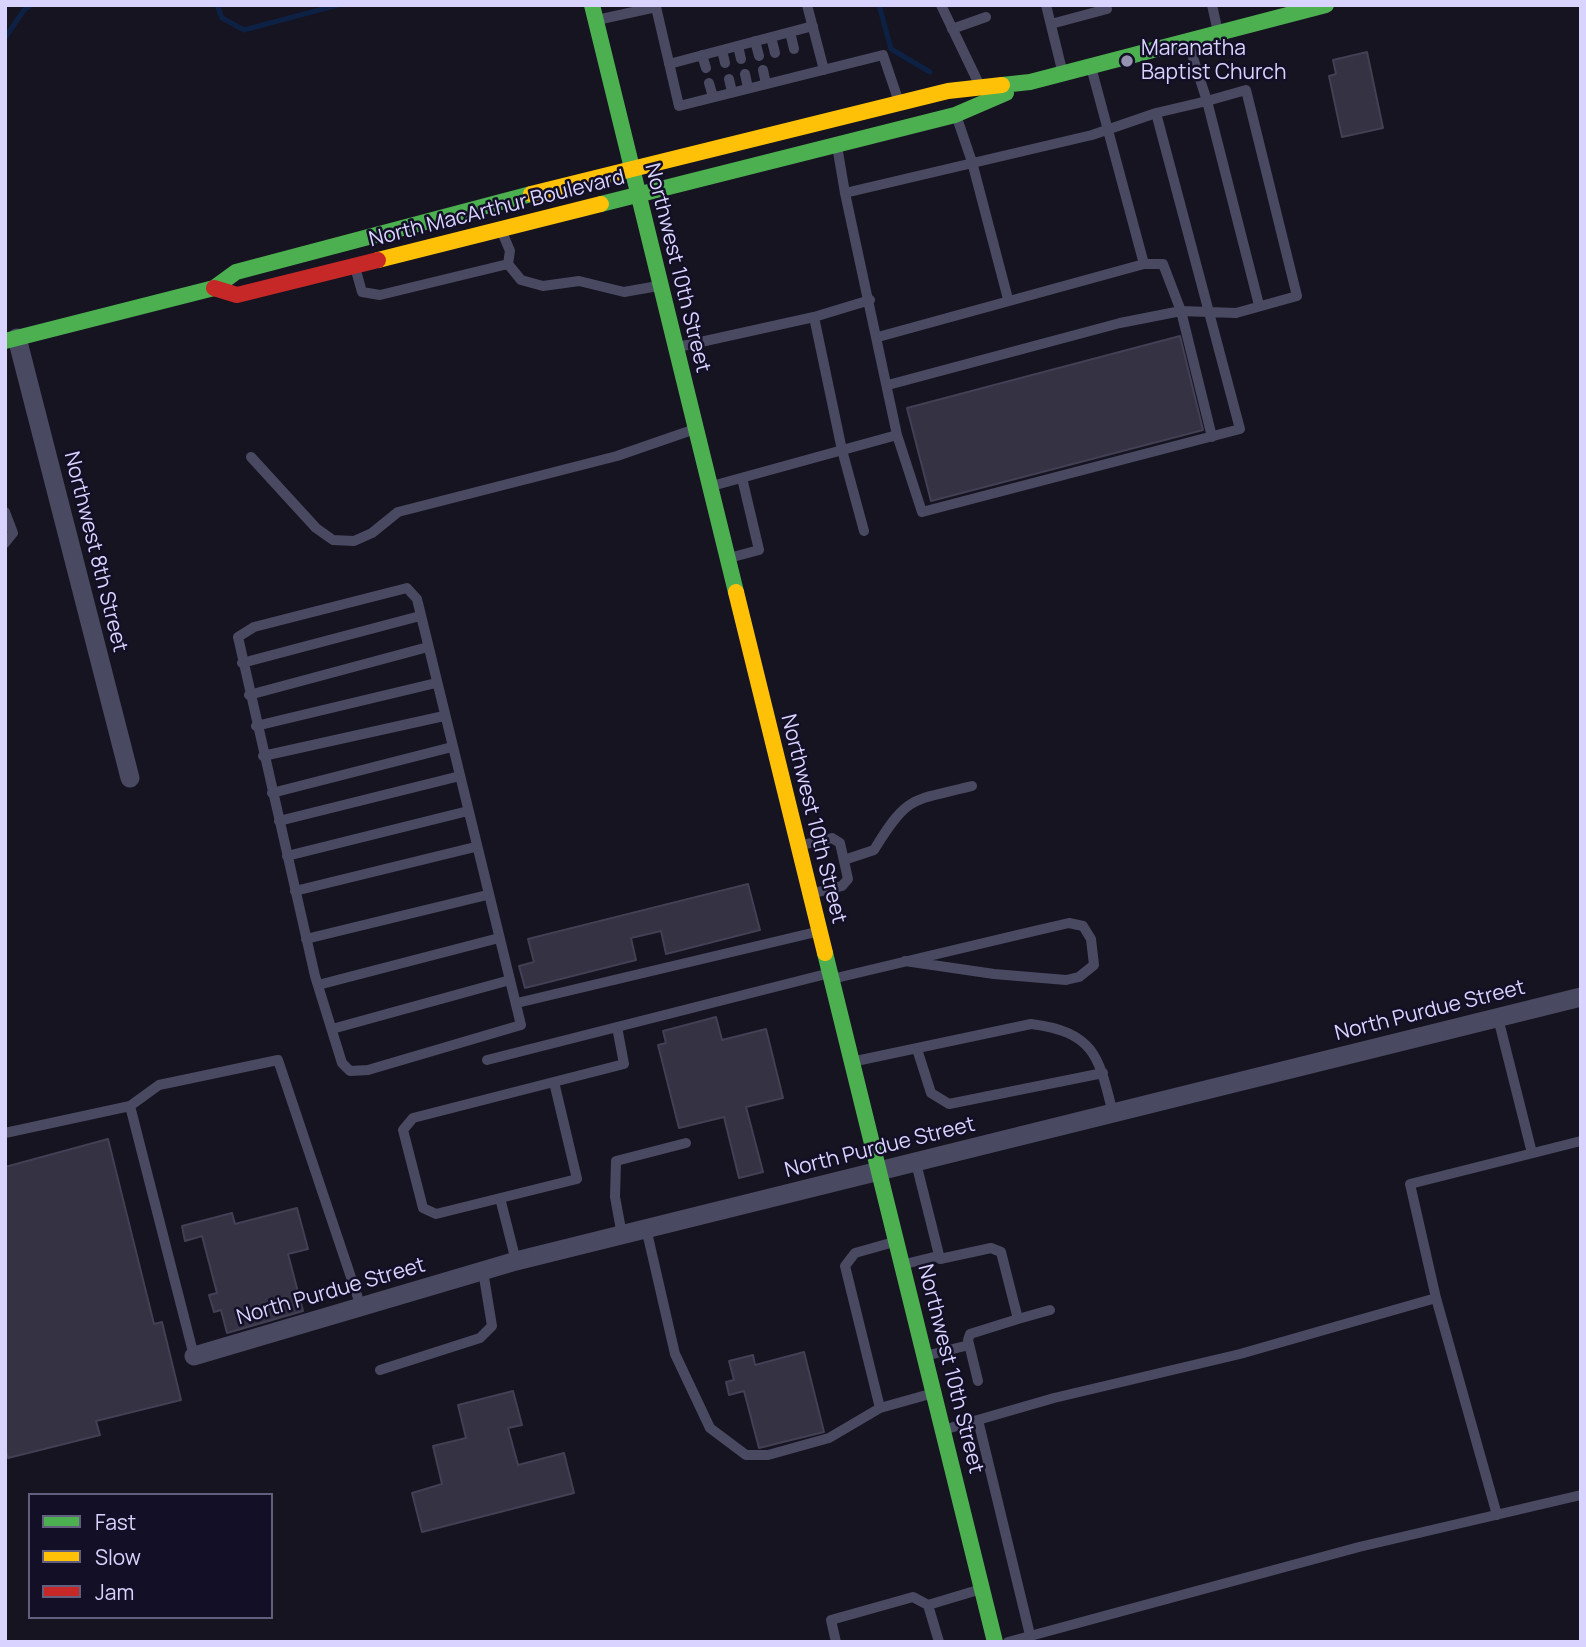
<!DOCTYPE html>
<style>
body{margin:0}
#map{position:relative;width:1586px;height:1647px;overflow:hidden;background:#161421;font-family:Manrope,sans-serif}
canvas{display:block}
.frame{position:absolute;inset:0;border:7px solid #d9d4ff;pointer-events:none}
.legend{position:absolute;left:28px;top:1493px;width:245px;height:126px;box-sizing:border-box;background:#130f26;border:2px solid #625e7d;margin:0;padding:9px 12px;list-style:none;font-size:21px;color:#d9d4ff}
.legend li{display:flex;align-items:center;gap:14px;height:35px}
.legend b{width:35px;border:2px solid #625e7d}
</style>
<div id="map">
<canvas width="1586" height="1647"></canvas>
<div class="frame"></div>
<ul class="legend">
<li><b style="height:9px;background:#4caf50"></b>Fast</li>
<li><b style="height:9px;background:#ffc107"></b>Slow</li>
<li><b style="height:9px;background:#c62828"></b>Jam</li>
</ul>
</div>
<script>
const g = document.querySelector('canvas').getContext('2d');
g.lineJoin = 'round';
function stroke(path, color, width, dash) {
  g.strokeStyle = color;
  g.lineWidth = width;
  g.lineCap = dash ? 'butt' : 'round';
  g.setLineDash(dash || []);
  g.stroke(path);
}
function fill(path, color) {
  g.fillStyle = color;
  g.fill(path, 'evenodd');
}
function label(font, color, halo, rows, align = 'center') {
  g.font = font + ' Manrope,sans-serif';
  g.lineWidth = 5;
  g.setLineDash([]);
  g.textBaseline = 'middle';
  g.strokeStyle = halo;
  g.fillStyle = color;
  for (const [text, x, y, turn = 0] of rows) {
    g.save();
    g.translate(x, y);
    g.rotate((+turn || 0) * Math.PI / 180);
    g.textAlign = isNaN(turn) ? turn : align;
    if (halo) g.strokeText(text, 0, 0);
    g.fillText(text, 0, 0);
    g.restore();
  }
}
stroke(new Path2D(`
 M217,5l5,13 22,12 94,-25
 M879,5l12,44 39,23
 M5,38l19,-28 7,-5`), '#0d2144', 5);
const building = new Path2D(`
 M1367,52l16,76 -41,9 -13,-61 7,-2 -3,-14z
 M1180,336l23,94 -272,71 -24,-93z
 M748,884l12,46 -94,24 -5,-23 -30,7 5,22 -111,28 -6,-22 15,-4 -6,-23z
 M716,1017l6,23 44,-11 17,69 -37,9 17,65 -24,6 -15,-61 -45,11 -21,-83 8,-2 -3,-12z
 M108,1139l46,185 8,-2 19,78 -85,21 4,14 -92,23 -3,-11v-280z
 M297,1208l11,41 -20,5 15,57 -76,22 -6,-23 -7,2 -5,-17 8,-2 -15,-57 -17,5 -3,-15 50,-13 3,11z
 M804,1352l20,80 -65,16 -15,-57 -15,4 -3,-13 8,-2 -5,-19 24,-6 2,10z
 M513,1391l9,34 -14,3 10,37 46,-12 10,40 -152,39 -10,-39 30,-9 -9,-38 33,-8 -8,-33z`);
fill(building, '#343243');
stroke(building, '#433f54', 2);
stroke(new Path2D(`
 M807,5l17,65
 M941,5l38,79
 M1046,5l16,65
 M1212,5l6,27
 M597,20l59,-13 23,99 204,-51 16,47
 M1051,24l56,-15
 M952,29l34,-12
 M790,32l4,17
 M771,37l4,16
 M755,41l4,15
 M1188,42l19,59 39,-11 51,206 -61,17 -55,-2 31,126
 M738,46l3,13
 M722,50l3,13
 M702,55l4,13
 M669,64l144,-38
 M763,70l3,14
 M745,74l3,14
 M729,79l3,13
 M709,83l4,14
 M1156,113l84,316 -318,83 -25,-77 -52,-242 247,-58 64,-22 51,-12 52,204
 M956,115l16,47 36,137
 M837,146l8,47
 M508,264l13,16 22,6 36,-5 45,11 34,-6
 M355,267l7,25 18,3 128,-31 2,-13 -8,-19
 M878,337l266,-73 -53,-197
 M678,347l136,-30
 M888,385l232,-62 61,-12 -18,-47h-19
 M251,457l65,71 17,12 21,1 18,-8 26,-21 219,-56 78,-27
 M712,486l185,-51
 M5,512l8,21 -8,10
 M864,531l-22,-81 -28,-133 56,-17
 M729,558l30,-8 -17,-72
 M407,588l10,11 104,426 -153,45 -18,1 -8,-8 -27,-87 -77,-339 16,-10z
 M242,663l178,-47
 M249,695l179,-48
 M256,726l180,-43
 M263,756l181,-40
 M272,793l180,-46
 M279,821l181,-45
 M802,845l30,-7 8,5 8,36 -6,7 -28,7
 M287,856l181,-45
 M844,860l30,-10c34,-56 38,-49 98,-64
 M295,891l180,-44
 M306,939l181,-44
 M836,978c77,-18 155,-37 233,-55l14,3 8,13 3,26 -15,12 -13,3 -72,-6 -89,-13
 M318,985l181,-47
 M517,1003l299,-71
 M1498,1018l34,135
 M332,1029l178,-49
 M917,1049l14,44 18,11 154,-31
 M487,1060l343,-87
 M856,1061l175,-37c64,8 68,33 82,90
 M554,1082l23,97 -141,35 -13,-6 -20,-78 10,-12 211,-54 -7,-37
 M5,1133l125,-27
 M916,1163l24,96 51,-11 10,4 17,67 -48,15 -2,6 10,41
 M500,1198l16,63
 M646,1228l29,126 35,74 36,27h22l61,-17 51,-30 50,-14
 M622,1235l-7,-38 1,-36 70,-18
 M905,1264l33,-8
 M1018,1319l32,-9
 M194,1356l-64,-250 29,-21 119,-25 83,247
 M925,1356l44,-11
 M380,1370l100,-32 12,-12 -9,-55
 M880,1408l-35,-142 10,-13 39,-11
 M978,1420l52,215
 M943,1430l111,-32 186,-44 196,-56
 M1497,1515l-61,-217 -26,-114 171,-43
 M836,1642l-5,-22 82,-23 15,8
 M939,1642l-11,-37 50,-15
 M1008,1642l351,-95 222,-52`), '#4a4962', 10);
stroke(new Path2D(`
 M17,338l113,440
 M194,1356l322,-95 1065,-264`), '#4a4962', 19);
stroke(new Path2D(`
 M592,5l144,587
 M1002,85l28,-3 296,-77
 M601,204l354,-89 51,-22
 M5,341l209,-53 22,-16 295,-78
 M825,953l170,689`), '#4caf50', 16);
stroke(new Path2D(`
 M531,194l417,-103 54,-6
 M378,260l223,-56
 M736,592l89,361`), '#ffc107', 16);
stroke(new Path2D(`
 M214,288l23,7 141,-35`), '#c62828', 16);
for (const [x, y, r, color] of [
 [1127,61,7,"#9591b1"]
]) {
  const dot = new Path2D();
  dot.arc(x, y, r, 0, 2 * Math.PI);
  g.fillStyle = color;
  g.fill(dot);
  stroke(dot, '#130f26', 2.5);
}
label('21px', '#d9d4ff', '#130f26', [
 ["Maranatha",1141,49],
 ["Baptist Church",1141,73]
], 'left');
label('21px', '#d9d4ff', '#130f26', [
 ["North MacArthur Boulevard",497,209,-14],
 ["Northwest 10th Street",677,268,76],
 ["Northwest 8th Street",95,552,76],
 ["Northwest 10th Street",813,819,76],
 ["North Purdue Street",1430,1011,-14],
 ["North Purdue Street",880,1148,-14],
 ["North Purdue Street",331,1292,-16],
 ["Northwest 10th Street",950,1369,76]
]);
</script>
